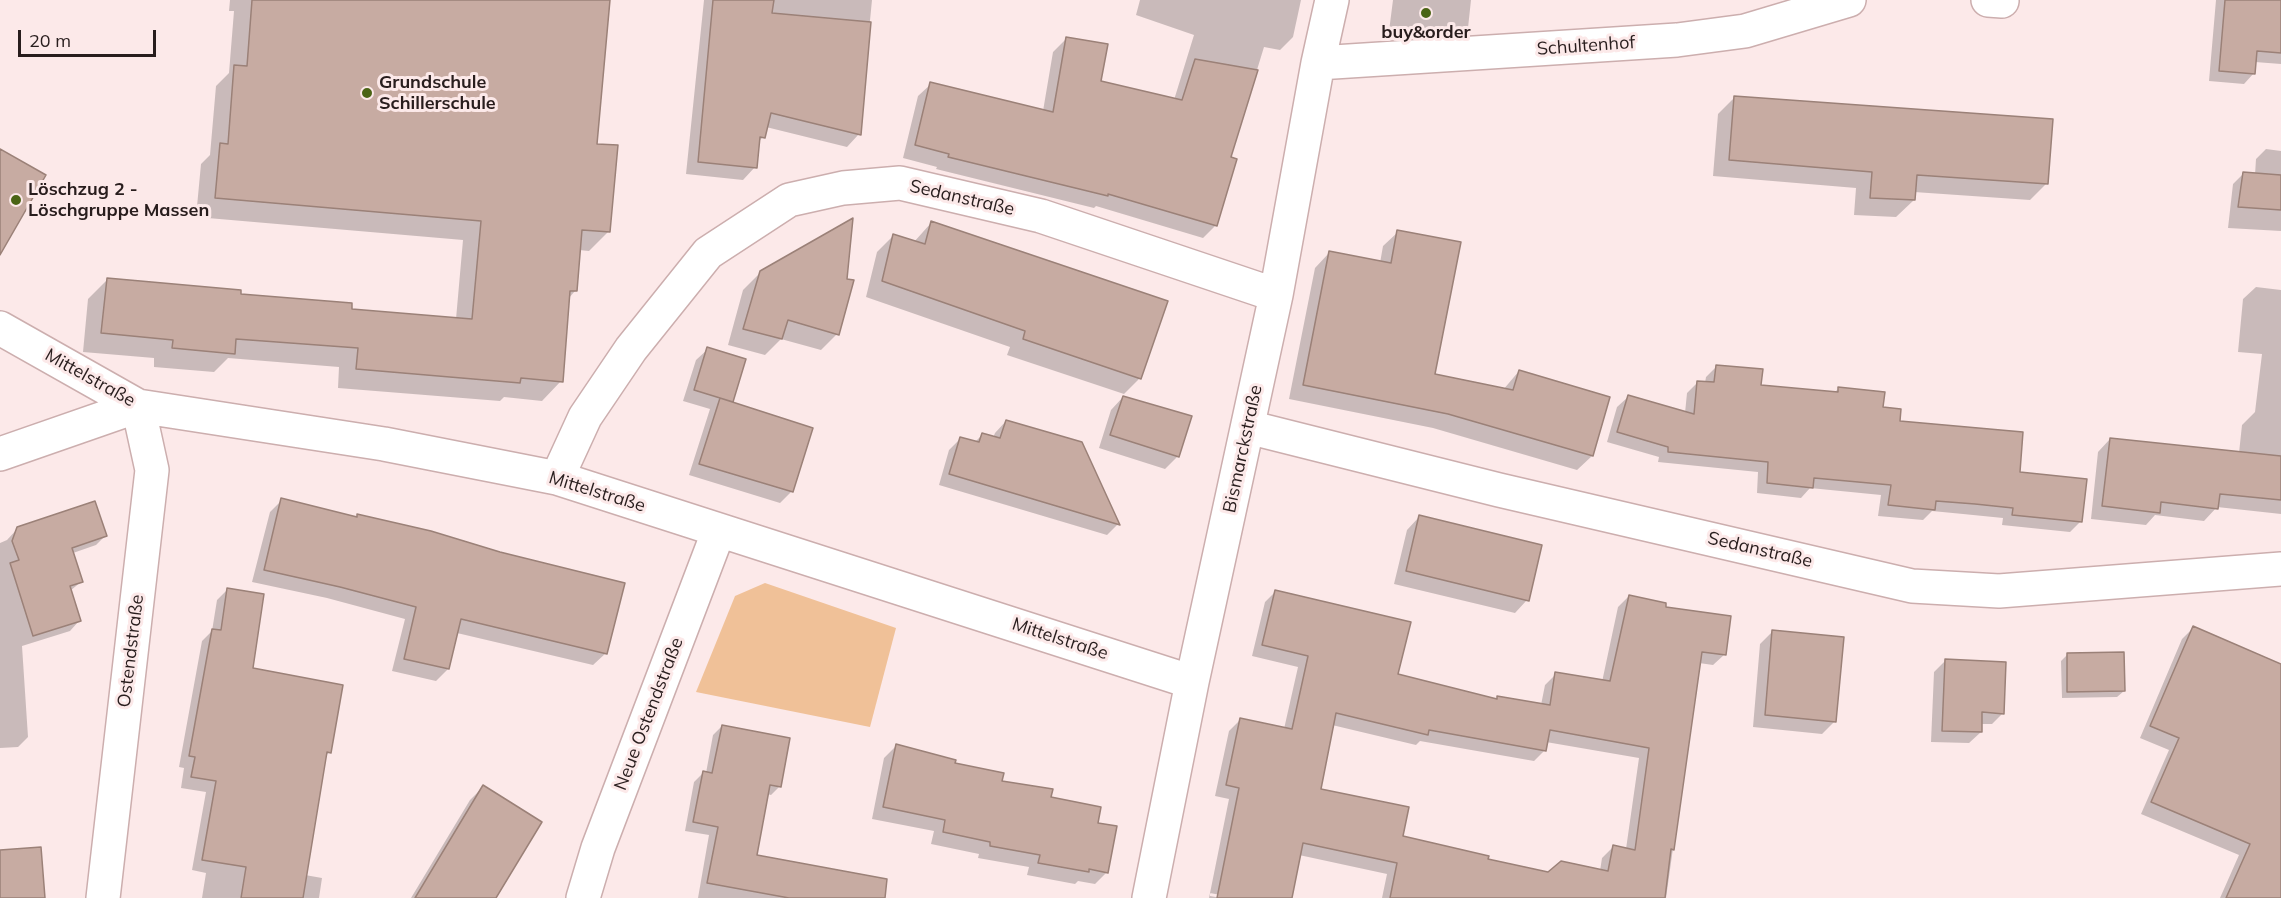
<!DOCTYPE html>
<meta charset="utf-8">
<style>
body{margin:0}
#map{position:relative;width:2281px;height:898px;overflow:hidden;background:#fce9e9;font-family:Mulish,sans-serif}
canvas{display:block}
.scale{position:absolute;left:18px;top:30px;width:138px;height:27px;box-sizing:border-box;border:3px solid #281d1d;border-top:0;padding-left:8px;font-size:18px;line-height:21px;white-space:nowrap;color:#281d1d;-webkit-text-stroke:4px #fce9e9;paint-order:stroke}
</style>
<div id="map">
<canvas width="2281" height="898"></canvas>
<div class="scale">20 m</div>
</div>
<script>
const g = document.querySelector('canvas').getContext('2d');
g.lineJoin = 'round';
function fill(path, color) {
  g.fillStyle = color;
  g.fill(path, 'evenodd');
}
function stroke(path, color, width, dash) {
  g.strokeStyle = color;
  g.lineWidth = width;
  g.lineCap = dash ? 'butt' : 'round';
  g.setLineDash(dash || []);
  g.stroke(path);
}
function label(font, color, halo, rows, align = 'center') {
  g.font = font + ' Mulish,sans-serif';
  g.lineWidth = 6;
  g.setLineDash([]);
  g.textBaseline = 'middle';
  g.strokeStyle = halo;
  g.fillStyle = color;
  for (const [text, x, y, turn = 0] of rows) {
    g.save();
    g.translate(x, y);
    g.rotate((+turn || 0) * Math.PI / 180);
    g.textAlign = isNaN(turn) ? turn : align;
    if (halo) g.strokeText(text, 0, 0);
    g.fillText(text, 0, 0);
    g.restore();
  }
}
fill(new Path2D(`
 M765,583l131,45 -26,99 -174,-35 39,-96z`), '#f0c198');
fill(new Path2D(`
 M230,0h378l-12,145 13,86 -20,20 -10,-1 -4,41 -7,8 -7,82 -19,20 -38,-4 -4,4 -162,-13 1,-21 -111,-9 -14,14 -60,-5v-9l-71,-6 5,-53 19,-19 243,30 106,9 7,-79 -267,-23 5,-53 9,-9 6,-69 13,-13 5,-62h-5z
 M704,0h168l-13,134 -12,13 -81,-20 -3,10 -6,6 -2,24 -12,13 -57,-6z
 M1140,0h161l-8,37 -13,13 -16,-3 -34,111 -14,67 -13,13 -107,-32 -2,2 -158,-39 1,-2 -34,-9 15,-62 13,-12 112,27 10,-59 13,-13 33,43 75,18 20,-65 -58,-20z
 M1393,0h78l-3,28 -12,13 -68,-2z
 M2216,0h65v64l-26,-2 -1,11 -10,11 -35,-3z
 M1735,97l312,86 -17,17 -116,-8v8l-18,17 -42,-2 2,-27 -143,-12 5,-62z
 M2266,149l15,2v80l-53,-3 5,-44 10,-10 12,1 1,-16z
 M931,223l209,155 -16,16 -117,-39 3,-8 -144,-50 11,-45 16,-16 21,6z
 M1398,232l35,144 70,14 16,-19 90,27 -17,58 -15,14 -144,-42 -144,-29 26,-131 14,-15 51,10 3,-17z
 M761,272l76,62 -16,16 -40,-11 -16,16 -37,-10 15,-55z
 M2256,287l25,3v224l-64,-7 -13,14 -49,-6 -9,10 -55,-6 7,-67 12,-13 129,14 3,-28 13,-13 7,-58 -24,-2 5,-53z
 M708,349l24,52 -2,2 62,88 -12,12 -91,-28 21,-66 -27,-8 13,-41z
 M1717,366l43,20 74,7 4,-4 44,20 16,13 120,51 63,48 -11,11 -68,-7 1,-7 -40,-4 -31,-3 -9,9 -45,-4 3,-21 -71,-7 -9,10 -44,-5 1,-21 -100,-10 1,-5 -52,-15 10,-35 11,-10 57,16 2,-20 10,-10h8l1,-6z
 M1123,397l55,59 -13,13 -66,-21 12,-38z
 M1006,421l112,103 -11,11 -168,-50 10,-35 11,-11 15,3 8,-8 10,4 2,-5z
 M282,500l73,18 3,-3 142,38 106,100 -13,12 -136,-32 -9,36 -12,12 -44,-10 13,-52 -78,-21 -75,-16 18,-70z
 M1419,517l108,83 -12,13 -121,-29 13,-54z
 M18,528l87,8 -9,9 -23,8 9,28 -12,10 9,30 -9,10 -48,15 6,91 -10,10 -18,1v-205l7,-3z
 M228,589l23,80 79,83 -6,5 -19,118 17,3 -3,20h-117l4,-25 -14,-3 14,-78 -25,-4 3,-20 -5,-1 23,-126 10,-10 5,-31z
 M1276,591l121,84 98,25 3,-2 43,7 4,-20 11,-11 46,8 16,-75 11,-11 35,12 61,46 -12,11 -14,-2 -33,235h-284l5,-24 -88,-19 -9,43h-54l-26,-5v3l11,2h-12l20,-99 -14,-3 14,-65 11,-11 44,9 14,-62 -46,-11 13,-54zM1332,725l84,20 4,-4 114,20 11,-11 1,-8 93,16 -13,91 -13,-2 -11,11 -2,13 -51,3 -148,-36 -81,-48z
 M2193,628l88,38v232h-61l19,-43 -98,-41 28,-64 -29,-12 42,-99z
 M1772,632l63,89 -13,13 -69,-7 7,-83z
 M2067,655l57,36 -7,6 -55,1 -1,-37z
 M1945,661l58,52 -11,11h-11v8l-12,11 -38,-1 3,-70z
 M722,726l58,60 -9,9 -4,-1 -11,63 64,41h-122l11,-63 -24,-4 9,-49 9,-9h3l7,-38z
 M896,746l153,52 47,26 11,48 -12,12 -17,-3 -3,3 -48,-9 2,-8 -51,-9 1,-4 -48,-10 3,-13 -62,-12 12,-61z
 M483,787l11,111h-83l59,-98z`), '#0003');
const building = new Path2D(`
 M252,0h358l-13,144 21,1 -8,87 -28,-2 -5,61h-7l-7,91 -42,-4 -1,5 -164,-14 2,-21 -122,-9 -1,15 -63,-6 1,-8 -72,-7 6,-55 134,12v4l111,9v6l120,10 9,-98 -266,-23 5,-55 8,1 6,-79 13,1z
 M713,0h61l-2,13 99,9 -10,113 -90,-22 -6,25 -5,-1 -3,31 -59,-6z
 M2225,0h56v53l-24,-2 -2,23 -36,-3z
 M1066,37l42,7 -7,37 81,19 13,-41 63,11 -27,87 6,2 -20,67 -109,-32v2l-160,-39 1,-3 -34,-9 15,-63 123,30z
 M1734,96l319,23 -5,65 -131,-9 -2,25 -45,-2 2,-26 -143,-12z
 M0,149l46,26 -46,80z
 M2243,172l38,3v35l-43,-3z
 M853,218l-6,61 7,1 -15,55 -51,-15 -6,19 -39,-10 17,-58z
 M931,221l237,80 -27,78 -118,-40 2,-8 -143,-50 11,-47 32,10z
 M1397,230l64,12 -26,132 78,16 6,-20 91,27 -17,59 -145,-42 -145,-29 26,-134 62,12z
 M707,347l39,12 -13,43 -39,-12z
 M1716,365l47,4 -2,16 77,7v-5l47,5 -2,15 18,2 -1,12 123,11 -3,40 67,7 -5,43 -70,-7 1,-7 -38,-4 -39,-3 -1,9 -47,-5 3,-20 -77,-7 -1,10 -46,-5 1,-21 -100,-10v-5l-51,-15 11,-37 66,19 3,-33 17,1z
 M1123,396l69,20 -13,41 -69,-22z
 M720,398l93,30 -20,64 -94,-28z
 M1006,420l76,22 38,83 -171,-51 11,-37 19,5 3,-9 18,5z
 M2110,438l171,18v44l-61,-6 -2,15 -57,-7 -1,11 -58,-7z
 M281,498l76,19v-3l74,17 69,21 125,31 -18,71 -146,-35 -12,50 -45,-10 12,-52 -76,-20 -76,-17z
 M95,501l12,35 -35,12 11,34 -13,4 11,35 -48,15 -23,-73 9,-3 -7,-19 5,-14z
 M1419,515l123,30 -13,56 -123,-30z
 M227,588l37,6 -11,74 90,17 -12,68 -4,-1 -24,146h-62l5,-31 -44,-7 14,-79 -25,-4 4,-20 -6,-1 23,-127 9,1z
 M1275,590l136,32 -13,52 99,25v-3l53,9 5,-33 55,9 19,-86 37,8v4l65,9 -5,39 -24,-3 -28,198 -3,-1 -6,49h-275l7,-35 -94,-20 -11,55h-75l22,-110 -13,-3 14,-67 52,11 16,-73 -46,-11zM1336,713l92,22 1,-5 117,21 4,-21 99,18 -14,102 -22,-5 -5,26 -47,-10 -13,11 -60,-13 1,-3 -86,-20 6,-29 -88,-18z
 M2193,626l88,38v234h-55l24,-54 -99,-42 28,-64 -29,-12z
 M1772,630l72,7 -8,85 -71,-7z
 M2124,652l1,39 -58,1v-39z
 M1945,659l61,3 -2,52 -22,-2v20l-40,-1z
 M722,725l68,13 -9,49 -11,-2 -13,70 130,24 -2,19h-96l-82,-15 11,-56 -25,-5 10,-51 9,2z
 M896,744l60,16 -1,3 49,10 -2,8 51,8 -2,8 50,10 -3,16 19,3 -9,47 -19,-4v3l-51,-9 2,-8 -50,-9v-4l-47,-10 2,-12 -62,-13z
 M483,785l59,37 -46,76h-81z
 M41,847l4,51h-45v-48z`);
fill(building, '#c7aba2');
stroke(building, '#9b8178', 1.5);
const minor = new Path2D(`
 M1988,0l14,1
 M1318,63l359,-23 68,-9 104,-31
 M0,328l138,78 246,38 173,34 635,204
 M1248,427l251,63 413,96 87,5 282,-22
 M0,454l138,-48
 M557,478l28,-61 46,-68 77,-96 81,-53 54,-12 57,-5 141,33 235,79
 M103,898l49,-428 -14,-64
 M583,898l15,-50 121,-318
 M1149,898l43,-216 84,-387 42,-232 14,-63`);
stroke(minor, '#ccaeae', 36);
stroke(minor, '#fff', 33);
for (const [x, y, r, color] of [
 [1426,13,6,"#4a6415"],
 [367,93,6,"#4a6415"],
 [16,200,6,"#4a6415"]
]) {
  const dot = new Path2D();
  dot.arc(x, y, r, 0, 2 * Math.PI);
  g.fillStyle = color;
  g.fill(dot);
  stroke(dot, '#fce9e9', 2);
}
label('bold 18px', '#281d1d', '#fce9e9', [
 ["buy&order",1426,33,"center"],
 ["Grundschule",379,83],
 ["Schillerschule",379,104],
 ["Löschzug 2 -",28,190],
 ["Löschgruppe Massen",28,211]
], 'left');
label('18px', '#281d1d', '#fce9e9', [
 ["Schultenhof",1586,46,-4],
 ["Sedanstraße",962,198,13],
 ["Mittelstraße",90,378,29],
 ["Bismarckstraße",1243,449,-78],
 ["Mittelstraße",597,492,17],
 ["Sedanstraße",1760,550,13],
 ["Mittelstraße",1060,639,18],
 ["Ostendstraße",131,651,-83],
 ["Neue Ostendstraße",649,714,-69]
]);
</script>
